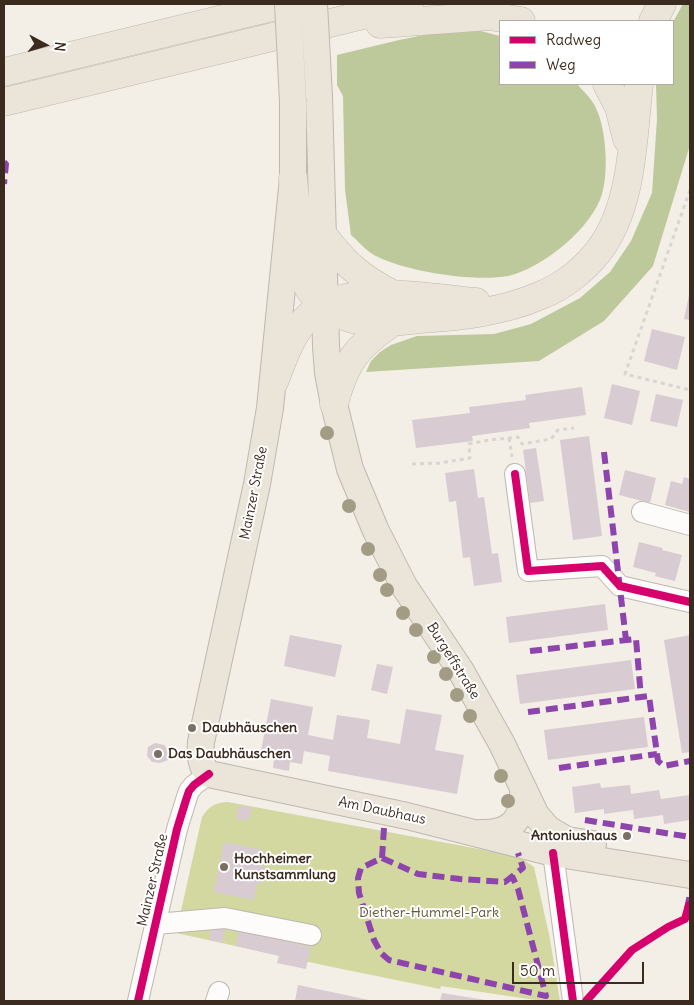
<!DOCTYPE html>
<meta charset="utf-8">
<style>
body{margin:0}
#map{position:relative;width:694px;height:1005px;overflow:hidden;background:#f3eee6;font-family:Delius,sans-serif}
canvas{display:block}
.frame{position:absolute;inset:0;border:5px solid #3b2a1e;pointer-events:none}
.legend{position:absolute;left:499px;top:20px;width:175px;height:65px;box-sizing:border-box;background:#fff;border:1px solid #b1aaa5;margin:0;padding:6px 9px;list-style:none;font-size:15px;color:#3b2a1e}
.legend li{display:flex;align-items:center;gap:10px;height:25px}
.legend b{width:25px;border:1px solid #b1aaa5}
.north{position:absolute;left:20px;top:20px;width:50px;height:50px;-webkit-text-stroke:4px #fff;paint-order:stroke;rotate:96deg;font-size:14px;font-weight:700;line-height:20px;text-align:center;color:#3b2a1e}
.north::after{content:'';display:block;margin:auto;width:18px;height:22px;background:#3b2a1e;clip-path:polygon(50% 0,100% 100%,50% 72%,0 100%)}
.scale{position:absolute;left:512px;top:962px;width:132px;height:22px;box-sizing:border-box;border:2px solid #3b2a1e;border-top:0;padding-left:6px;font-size:15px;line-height:18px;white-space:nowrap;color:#3b2a1e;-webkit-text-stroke:4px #fff;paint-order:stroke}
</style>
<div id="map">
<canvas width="694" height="1005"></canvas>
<div class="frame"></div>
<ul class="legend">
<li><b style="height:6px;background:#d6006c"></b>Radweg</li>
<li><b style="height:6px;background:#8e44ad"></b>Weg</li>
</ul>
<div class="north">N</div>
<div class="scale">50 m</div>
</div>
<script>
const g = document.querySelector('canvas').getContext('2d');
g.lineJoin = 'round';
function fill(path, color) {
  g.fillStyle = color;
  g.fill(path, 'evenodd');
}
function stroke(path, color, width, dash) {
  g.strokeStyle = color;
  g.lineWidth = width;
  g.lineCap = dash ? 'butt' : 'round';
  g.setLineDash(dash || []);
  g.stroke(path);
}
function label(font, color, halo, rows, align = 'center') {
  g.font = font + ' Delius,sans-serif';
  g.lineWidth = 4;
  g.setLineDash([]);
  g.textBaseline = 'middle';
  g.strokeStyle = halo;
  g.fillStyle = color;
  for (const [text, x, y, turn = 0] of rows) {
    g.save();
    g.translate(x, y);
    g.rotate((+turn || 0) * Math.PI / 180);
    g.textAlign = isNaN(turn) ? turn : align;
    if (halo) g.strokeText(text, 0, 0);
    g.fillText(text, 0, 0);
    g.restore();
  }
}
fill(new Path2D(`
 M228,802l283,53 13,5 10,7 16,72 10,62h-18l-101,-15 -1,3 -122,-25 -142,-31 26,-116c6,-10 14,-15 26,-15z`), '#d3d8a1');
fill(new Path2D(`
 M683,4h7v141l-37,121 -49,55 -65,40 -173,11 5,-11 9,-9 11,-7 26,-9 77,-2 37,-10 49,-26 30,-26 21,-31 21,-48 5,-74 -1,-35h17v-62z
 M477,30l23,6v48h77c6,7 15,15 19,24 10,21 13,63 6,86 -10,34 -59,74 -94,82 -33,6 -100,-4 -130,-19 -10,-4 -19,-15 -27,-22l-6,-45 -2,-94 -6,-11v-30l62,-15 40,-8z`), '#bec99b');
fill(new Path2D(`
 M689,295h1v25l-6,-1z
 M652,329l33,8 -8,33 -33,-9z
 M612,384l28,7 -8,34 -28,-7z
 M582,387l4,28 -57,8 1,5 -58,8 1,5 -57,7 -4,-28 58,-7 -1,-6 57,-7 -1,-5z
 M656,394l27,6 -6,27 -27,-6z
 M589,436l13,100 -29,4 -13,-100z
 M536,448l8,53 -14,2 -7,-53z
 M474,469l4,29 6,-1 8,57 6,-1 4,29 -28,4 -4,-29 -7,1 -7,-57 -7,1 -4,-29z
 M625,470l31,8 -6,25 -31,-8z
 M684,477l6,2v33l-25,-7 6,-24 11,3z
 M639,542l24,6 -1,2 20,5 -7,26 -20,-5 1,-3 -23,-6z
 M605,604l3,26 -99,13 -3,-26z
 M290,635l52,10 -7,32 -51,-11z
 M690,635v117l-8,1 -18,-113z
 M631,660l4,29 -115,15 -4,-29z
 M377,664l16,3 -6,27 -16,-4z
 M271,699l42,8 -5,28 25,5 4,-25 33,5 -3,18 33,6 6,-35 36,6 -7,35 29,5 -7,39 -129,-23 2,-15 -26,-5 -2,13 -12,-2 -1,9 -16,-3 1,-9 -14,-3z
 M644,717l4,30 -100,13 -4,-30z
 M155,743l9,2 6,6 -2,9 -8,3 -8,-1 -5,-6 1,-9z
 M600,783l1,5 29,-3 1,9 28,-4 2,9 29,-4v25l-26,4 -1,-9 -29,4 -1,-9 -29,4v-5l-29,4 -3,-26z
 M239,805l13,3 -4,13 -12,-2z
 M224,842l40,8 -3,16 4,1 -3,17 -5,-1 -3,17 -40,-8z
 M212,926l13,3 -3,14 -13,-3z
 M239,932l10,2v-1l62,14 -5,22 -29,-6 2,-7 -43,-10z
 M298,985l71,15v1h-74z
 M442,993l43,7v1h-45z`), '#d8cbd1');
const minor = new Path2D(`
 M515,474l13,97 74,-5 18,20 70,16
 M642,512l48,13
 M560,842l-3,2 -4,9 20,148
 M156,924l69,-6 86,17
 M138,1001l39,-172 9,-29 3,-9 5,-6 15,-11
 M216,1001l3,-9`);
const major = new Path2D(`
 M319,96l7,250 2,27 6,31 16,65 26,62 28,55 57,85 41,73 34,71 12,14 19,11 26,4
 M293,102v76l-23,230 -13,76 -56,258c-1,11 -1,25 8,32l198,42 146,37 137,22
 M480,833c31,1 44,-13 43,-44`);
const highway = new Path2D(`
 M653,21l9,-17
 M380,24l109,-8 32,5
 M4,72l281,-68
 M607,84l12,23 8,32
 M4,102l405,-98
 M293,178c2,22 4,43 7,64 1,14 2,29 7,42 1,4 5,9 8,12 10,12 23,19 38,23 22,6 46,2 68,0 40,-3 81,-7 118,-23 26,-10 49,-29 64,-51 30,-44 30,-110 36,-161
 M323,235c21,28 38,43 69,59
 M274,382c9,-23 17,-49 36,-67 36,-34 120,-17 166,-13
 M334,404c11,-42 23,-58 59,-82`);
stroke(minor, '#bdb8b2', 22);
stroke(major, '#bdb8b2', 28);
stroke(highway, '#bdb8b2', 29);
stroke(new Path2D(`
 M690,190l-65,184 65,16
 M509,438l3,19
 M412,464l28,-1 30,-5 -1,-14 21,-4 28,-3 4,7 29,-5 7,-9 16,-2`), '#d8d5d3', 3, [4, 4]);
stroke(minor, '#fdfcfb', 20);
stroke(major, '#ebe4d8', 26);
stroke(highway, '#ebe4d8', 28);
const majorBridge = new Path2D(`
 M288,4l5,98
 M314,4l5,92`);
stroke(majorBridge, '#bdb8b2', 28, []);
stroke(majorBridge, '#ebe4d8', 26);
stroke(new Path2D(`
 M4,162l2,2 -2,20
 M604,452l22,188
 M530,651l106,-12 5,58
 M528,712l121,-16 9,65 6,5 26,-5
 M559,768l98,-14
 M585,820l105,17
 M384,828l-2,30 -21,10 -3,10 1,15 15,47 7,13 8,7 157,36 -28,-107 -6,-13
 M382,858l36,16 42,5 45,3 18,-14 -5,-15
 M687,909l3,-15`), '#8e44ad', 6, [12, 6]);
stroke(new Path2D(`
 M515,474l13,97 74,-5 18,20 70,16
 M553,853l20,148
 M138,1001l39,-172 9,-29 3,-9 5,-6 15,-11
 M586,1001l46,-51 36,-23 17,-8 4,-14`), '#d6006c', 8);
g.fillStyle = '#a29c84';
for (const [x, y] of [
 [327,433],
 [349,506],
 [368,549],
 [380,575],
 [387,590],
 [403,613],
 [416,630],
 [434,657],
 [446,674],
 [457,695],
 [470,716],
 [501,776],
 [508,801]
]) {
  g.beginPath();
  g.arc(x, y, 7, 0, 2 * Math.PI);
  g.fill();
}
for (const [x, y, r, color] of [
 [192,728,5,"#7b6f64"],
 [158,754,5,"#7b6f64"],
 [627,836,5,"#7b6f64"],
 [224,867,5,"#7b6f64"]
]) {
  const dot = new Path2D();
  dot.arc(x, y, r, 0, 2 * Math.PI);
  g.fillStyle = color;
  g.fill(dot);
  stroke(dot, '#fff', 2);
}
label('14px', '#3b2a1e', '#fff', [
 ["Mainzer Straße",254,493,-79],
 ["Burgeffstraße",453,661,58],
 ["Am Daubhaus",382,811,12],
 ["Mainzer Straße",153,880,-77]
]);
label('bold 14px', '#3b2a1e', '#fff', [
 ["Daubhäuschen",202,728],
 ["Das Daubhäuschen",168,754],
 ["Antoniushaus",617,836,"right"],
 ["Hochheimer",234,859],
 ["Kunstsammlung",234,875]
], 'left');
label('14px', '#605934', '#fff', [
 ["Diether-Hummel-Park",429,913]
]);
</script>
